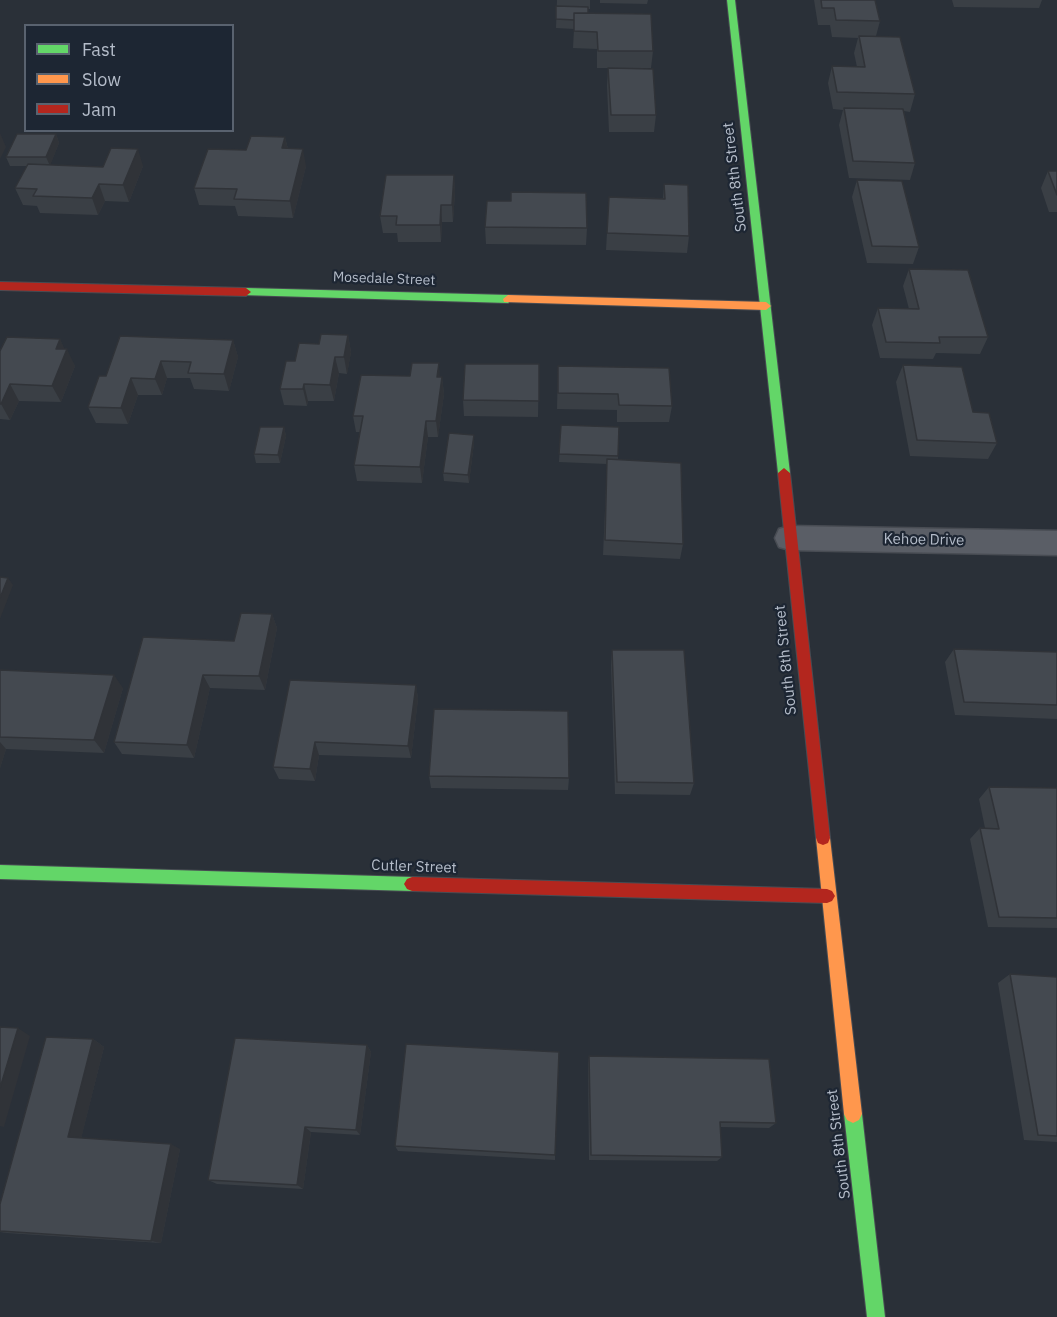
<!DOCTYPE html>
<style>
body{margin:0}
#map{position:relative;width:1057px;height:1317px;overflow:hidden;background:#2a3038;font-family:"IBM Plex Sans",sans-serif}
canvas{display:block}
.legend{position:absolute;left:24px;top:24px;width:210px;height:108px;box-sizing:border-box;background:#1d2633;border:2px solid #59626f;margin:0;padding:8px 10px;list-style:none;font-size:18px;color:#b4bcc9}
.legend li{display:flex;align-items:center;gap:12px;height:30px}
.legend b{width:30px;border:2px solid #59626f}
</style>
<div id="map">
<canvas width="1057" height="1317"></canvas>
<ul class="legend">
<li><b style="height:8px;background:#63d668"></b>Fast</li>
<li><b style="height:8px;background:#ff974d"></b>Slow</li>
<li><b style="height:8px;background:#b3261e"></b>Jam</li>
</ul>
</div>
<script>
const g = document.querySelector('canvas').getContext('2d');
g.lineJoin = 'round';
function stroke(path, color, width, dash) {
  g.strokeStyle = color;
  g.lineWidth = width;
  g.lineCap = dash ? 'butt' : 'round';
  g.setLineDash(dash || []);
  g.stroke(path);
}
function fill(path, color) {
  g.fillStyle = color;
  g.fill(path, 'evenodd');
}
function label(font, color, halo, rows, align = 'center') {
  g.font = font + ' "IBM Plex Sans",sans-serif';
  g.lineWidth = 4.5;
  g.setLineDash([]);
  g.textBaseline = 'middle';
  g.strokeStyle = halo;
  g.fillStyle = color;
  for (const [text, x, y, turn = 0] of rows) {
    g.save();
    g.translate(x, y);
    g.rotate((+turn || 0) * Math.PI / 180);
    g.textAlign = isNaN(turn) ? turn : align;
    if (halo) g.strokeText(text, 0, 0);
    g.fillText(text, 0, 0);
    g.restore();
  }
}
const street = new Path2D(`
 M790,526l267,5v24l-267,-5 -11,-3 -4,-9 4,-9z`);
const fast = new Path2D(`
 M727,0h8l55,473 -6,5 -6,-5z
 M246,288l262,7 5,4 -5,4 -266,-8v-6z
 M0,865l412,12 5,2 3,5 -3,5 -5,2 -412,-12z
 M853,1105l6,3 3,6 23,203h-18l-23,-203 3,-6z`);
const slow = new Path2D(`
 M508,295l258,7 5,4 -5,4 -262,-8 -1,-3z
 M823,831l5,2 2,5 32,276 -3,6 -6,3 -6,-3 -3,-6 -28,-276 2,-5z`);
const jam = new Path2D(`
 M0,282l246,6 5,4 -5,4 -246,-6z
 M784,468l6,5 40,365 -2,5 -5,2 -5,-2 -2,-5 -38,-365z
 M412,877l415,12 5,2 3,5 -3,5 -5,2 -415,-12 -5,-2 -3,-5 3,-5z`);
stroke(street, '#484c53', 3);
stroke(fast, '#484c53', 2);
stroke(slow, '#484c53', 2);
stroke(jam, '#484c53', 2);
fill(street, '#5a5e66');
fill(fast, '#63d668');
fill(slow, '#ff974d');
fill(jam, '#b3261e');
fill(new Path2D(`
 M557,0h33v9h-2v4l65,38 -2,17h-54v-19l-24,-1 1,-19 -18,-1z
 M600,0h48l-1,4 -47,-1z
 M814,0h61l5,21 -4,15 39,58 -5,18 -6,-1 11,52 -5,17 -61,-2 -10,-53 4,-15 -10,-1 -5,-26 4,-17 25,1 -3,-14 4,-15 -26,-1 -2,-12h-12z
 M952,0h90l-3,8 -85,-1z
 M608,68l48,47 -2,17h-45l-2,-46z
 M56,134l3,9 -9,22 53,2 40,-1 -14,36 -24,-1 -7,14 -58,-2 -3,-7 -14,-1 -8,-17 12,-22h-17l-4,-9z
 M285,137l3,12 18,17 -13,52 -55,-2 -3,-10 -36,-1 -5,-17 52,-38z
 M1048,171h9v41h-8l-8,-24z
 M454,175l1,17 -2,30h-11l-1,20h-43l-1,-9h-14l-3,-17z
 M857,180l62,67 -6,17 -46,-1 -15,-66z
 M664,184l25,52 -2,17 -81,-3 3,-53 54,1z
 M485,227l102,1 -1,17 -100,-1z
 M909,269l79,68 -8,17 -44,-1 -3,6 -53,-1 -8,-33 6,-17 31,1 -6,-23z
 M348,335l3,17 -4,22 -8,-1 -5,28h-26l-1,5 -23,-1 -4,-16 15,-28 24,-17z
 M60,339l4,10 11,17 -14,36 -42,-1 -9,19 -10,-1v-68z
 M233,340l5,17 -9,34 -35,-2 -4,-11h-23l-5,17h-24l-10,29 -32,-1 -8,-16 18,-31z
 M539,364l-1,53 -74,-1 -1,-16z
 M903,365l70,47 24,31 -9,16 -78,-3 -14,-74z
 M558,366l114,40 -3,16h-52v-12l-60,-1z
 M440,377h2l2,17 -6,43h-10l-6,46 -65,-2 -3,-16 6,-33h-4l-3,-16z
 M561,425l57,31v4l65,84 -3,15 -77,-4 4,-91 -48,-2z
 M284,427l2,9 -6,27h-24l-2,-9z
 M474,435v8l-5,40 -25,-2 -1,-8z
 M272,614l5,14 -12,62 -55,-2 -16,70 -72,-4 -8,-12 120,-101z
 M954,649l103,3v67l-102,-4 -10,-53z
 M612,650l82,133 -4,12 -75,-1 -4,-130z
 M0,670l123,18 -19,65 -98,-4 -6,19z
 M290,680l126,5 2,14 -7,59 -92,-3 -4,26 -36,-2 -6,-12z
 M429,776l140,2 -1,12 -137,-2z
 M989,787l68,1v140l-69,-1 -18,-88 10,-11h5l-6,-29z
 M1010,974l47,3v165l-33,-2 -26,-157z
 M93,1039l11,8 -23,91 99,11 -19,94 -154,-10 -7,-1v-28z
 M367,1045l4,7 -11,83 -49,-3 -8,57 -86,-5 -9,-4z
 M589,1056l187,67 -7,5 -49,-1 2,30 -5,4 -128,-1 -1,-97z
 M395,1146l160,9v5l-157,-9z`), '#3a3f45');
fill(new Path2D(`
 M0,133l6,14 -6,12z
 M56,134l3,9 -9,23 -4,-9z
 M285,137l4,17 -7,-6z
 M138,149l5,17 -14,36 -6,-17z
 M303,149l3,17 -13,52 -3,-17z
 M454,175l1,17 -2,30 -1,-17z
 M99,184l6,17 -7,14 -6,-17z
 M441,205l1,17 -1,20 -1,-17z
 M348,335l3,17 -4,22 -3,-17z
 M60,339l6,13 1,-3 8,17 -14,36 -9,-16 4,-37z
 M233,340l5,17 -9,34 -5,-17z
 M335,357l4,16 -5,28 -4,-16z
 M161,361l6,17 -5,17 -7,-16z
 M439,363l1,17 -3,-3z
 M442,377l2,17 -6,43 -2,-16z
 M131,378l7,17 -10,29 -7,-16z
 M10,384l9,17 -9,19 -9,-16z
 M304,384l4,17 -1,5 -4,-17z
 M426,421l2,16 -6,46 -2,-16z
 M284,427l2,9 -6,27 -2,-8z
 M474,435v8l-5,40 -1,-8z
 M8,578l5,7 -13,34v-21z
 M272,614l5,14 -12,62 -6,-14z
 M114,675l9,13 -19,65 -10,-13z
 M203,675l7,13 -16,70 -7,-13z
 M416,685l2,14 -7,59 -3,-12z
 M0,742l6,7 -6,19z
 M315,742l4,13 -4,26 -5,-12z
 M18,1028l12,8 -26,91 -4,-1v-38z
 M93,1039l11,8 -24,96 -12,-6z
 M367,1045l4,7 -11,83 -4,-5z
 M305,1127l6,5 -8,57 -6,-4z
 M171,1144l9,5 -19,94 -10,-2z`), '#303338');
const building = new Path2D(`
 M821,0h54l5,21 -44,-1 -2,-12h-12z
 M556,6l32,1v6h-14v7l-18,-1z
 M574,13l77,1 2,37h-55l-1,-19 -23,-1z
 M859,36l41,1 15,57 -78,-2 -5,-26 33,1z
 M608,68l45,1 3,46h-45z
 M844,108l59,1 12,54 -62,-2z
 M17,134h39l-10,23h-40z
 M251,136l34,1 -3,11 21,1 -13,52 -56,-2 3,-10 -43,-1 14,-39 38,1z
 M111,148l27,1 -15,36 -24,-1 -7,14 -59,-2 4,-7 -22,-1 13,-24 75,3z
 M1048,171h9v24z
 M386,175h68l-2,30h-11l-1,20h-44l1,-9h-17z
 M857,180l45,1 17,66 -47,-1z
 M664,184l24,1 1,51 -82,-3 2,-36 56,2z
 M511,192l75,1 1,35 -102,-1 2,-26h24z
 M909,269l59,1 20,67h-49l1,6 -54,-1 -8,-34 41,1z
 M321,334l27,1 -4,22h-9l-5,28 -26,-1 -1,5h-23l6,-28h9l4,-18 20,1z
 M120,336l113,4 -9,34 -36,-1 3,-11 -30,-1 -6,18 -24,-1 -10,30 -33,-1 11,-31h7z
 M7,337l53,2 -4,10h11l-15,37 -42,-2 -9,20h-1v-53z
 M412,363h27l-2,14h5l-6,44h-10l-6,46 -66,-2 9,-49h-10l8,-41 49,1z
 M465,364h74v37l-76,-1z
 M903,365l59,2 11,45 16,1 8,30 -80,-3z
 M558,366l111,2 3,38 -53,-1 -1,-11 -60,-1z
 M561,425l58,2 -1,29 -59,-2z
 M260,427h24l-6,28 -24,-1z
 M449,433l25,2 -6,40 -25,-2z
 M607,459l74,4 2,81 -78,-4z
 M0,577l8,1 -8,20z
 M241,613l31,1 -13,62 -56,-1 -16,70 -73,-3 29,-105 91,4z
 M954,649l103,3v53l-93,-3z
 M612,650h72l10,133 -77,-1z
 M0,670l114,5 -20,65 -94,-3z
 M290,680l126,5 -8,61 -93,-4 -5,27 -37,-2z
 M434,709l134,2 1,67 -140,-2z
 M989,787l68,1v130l-58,-1 -19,-89 19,1z
 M1010,974l47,3v159l-19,-1z
 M0,1027l18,1 -18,60z
 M46,1037l47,2 -25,98 103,7 -20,97 -151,-10v-27z
 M235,1038l132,7 -11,85 -51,-3 -8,58 -89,-5z
 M406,1044l153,8 -4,103 -160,-9z
 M589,1056l180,3 7,64 -56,-1 2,35 -131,-2z`);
fill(building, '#444950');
stroke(building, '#303338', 1.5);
label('14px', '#b4bcc9', '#1d2633', [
 ["Mosedale Street",384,279,2]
]);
label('15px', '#b4bcc9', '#1d2633', [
 ["South 8th Street",735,177,-97],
 ["Kehoe Drive",924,540,1],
 ["South 8th Street",786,660,-96],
 ["Cutler Street",414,867,2],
 ["South 8th Street",839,1144,-97]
]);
</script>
